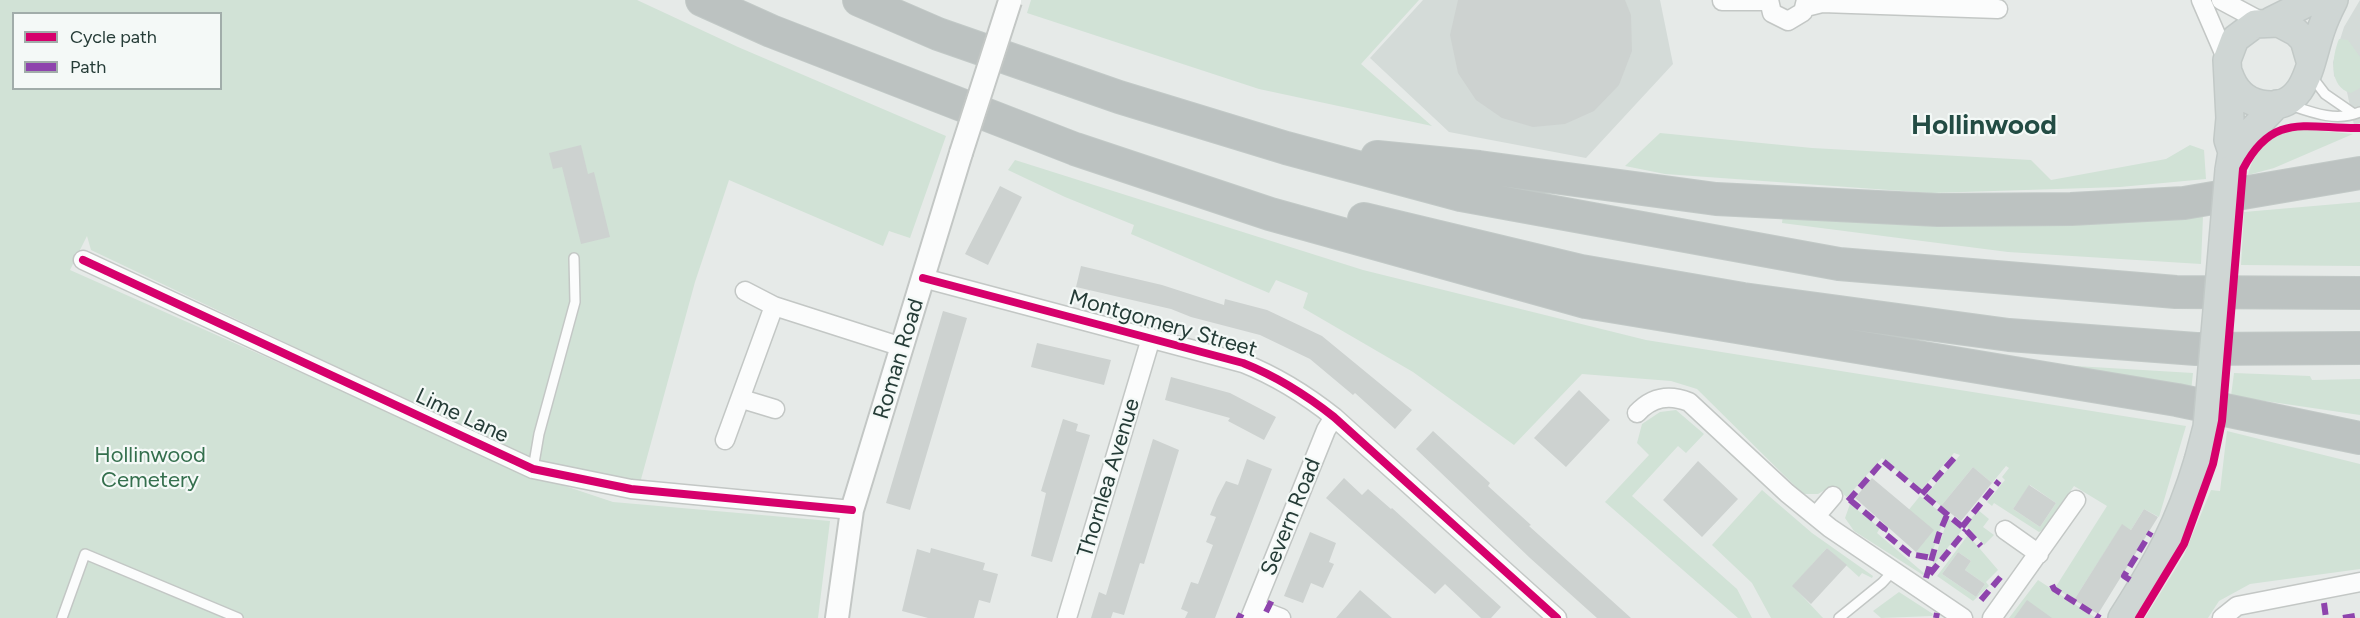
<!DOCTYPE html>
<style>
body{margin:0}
#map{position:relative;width:2360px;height:618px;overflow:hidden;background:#e6eae8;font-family:Figtree,sans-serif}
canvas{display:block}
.legend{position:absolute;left:12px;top:12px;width:210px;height:78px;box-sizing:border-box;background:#f4f9f7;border:2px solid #a1adaa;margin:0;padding:8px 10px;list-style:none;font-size:18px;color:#253c37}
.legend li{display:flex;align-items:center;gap:12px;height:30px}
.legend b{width:30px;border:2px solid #a1adaa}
</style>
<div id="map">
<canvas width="2360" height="618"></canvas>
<ul class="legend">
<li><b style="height:8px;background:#d6006c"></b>Cycle path</li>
<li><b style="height:8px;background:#8e44ad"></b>Path</li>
</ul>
</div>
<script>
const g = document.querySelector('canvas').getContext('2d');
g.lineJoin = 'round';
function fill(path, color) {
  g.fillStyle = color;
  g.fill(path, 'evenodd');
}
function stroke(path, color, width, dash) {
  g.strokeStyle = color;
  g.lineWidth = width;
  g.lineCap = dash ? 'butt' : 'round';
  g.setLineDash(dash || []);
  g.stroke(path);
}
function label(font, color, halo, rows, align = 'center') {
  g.font = font + ' Figtree,sans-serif';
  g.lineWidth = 4.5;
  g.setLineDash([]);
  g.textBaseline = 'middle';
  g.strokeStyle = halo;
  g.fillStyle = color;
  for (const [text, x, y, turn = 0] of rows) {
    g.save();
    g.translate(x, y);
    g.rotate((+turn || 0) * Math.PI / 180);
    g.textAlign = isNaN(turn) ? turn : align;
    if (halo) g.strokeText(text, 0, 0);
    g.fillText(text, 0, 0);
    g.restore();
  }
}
fill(new Path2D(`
 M1423,0h237l13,64 -87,94 -137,-26 -79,-74z
 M2360,0v123l-6,2 -7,-33 -13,-16 -1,-14 11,-35z`), '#d4dbd8');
fill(new Path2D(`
 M0,0h637l101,47 208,89 -36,102 -21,-7 -6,15 -154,-66 -34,102 -55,201 -94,-18 -20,-8 -435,-207 -4,-14 -17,34 462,205 81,27 217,19 -12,97h-818zM14,14h206v74h-206z
 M1031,0h388l-58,64 71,62 -173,-37 -232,-76z
 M2339,39l9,1 12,17v31l-9,5c-23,-6 -19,-37 -12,-54z
 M2300,129l53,5 -79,34 -26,7c6,-26 26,-43 52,-46z
 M1660,133l152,15 219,12 20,20 115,-21 24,-14 14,5 2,29 -86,8 -189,6 -266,-19 -40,-8z
 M1015,160l348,110 283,70 540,86 -27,91 -15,-8 -13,21 -9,-5 -48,75 -19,-12 52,-82 -33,-20 -31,44 -4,2 -45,-29 -2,3 -5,-4 18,-22 -3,-3 7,-9 -3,-2 -14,17 -19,-16 -32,39 -14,-12 33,-39 -6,-2 -33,37 -39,-32 -35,39 -15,-11 -14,8h-15l-106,-105 -26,-8 -89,-7 -68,71 -101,-73 -110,-64 5,-15 -32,-13 -7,13 -138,-59 3,-9 -69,-28 -57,-27zM2030,485l26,18 -16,24 -27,-18z
 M2360,202v64l-119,-1 3,-53z
 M1783,215l307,7 113,-6 -2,48 -193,-12 -226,-29z
 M2042,364l151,9 -2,18z
 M2234,373l76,3 2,4 48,-1v36l-129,-19z
 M1676,410l28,24 -18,19 -8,-7 -46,50 105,93 15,29h-14l-133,-116 44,-47 -12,-12 5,-19 18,-12z
 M2227,431l133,33v105l-110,15 -31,17 -11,17h-63l39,-63 27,-65 9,1z
 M1762,490l50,43 61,43 -1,2 -10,-5 -3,4 -32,-29 -34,38 30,32h-52l-19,-35 -40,-38z
 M1920,496l25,20 -14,40 -15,-4 -9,-40z
 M1850,504l30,24 -3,5 48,41 -2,1 -69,-44 -9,-13z
 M1978,510l11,9 -6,8 11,8 -10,10 -18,-20z
 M1948,518l14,12 -30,37z
 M1968,535l30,35 -12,12 3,4 -16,15 -36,-25zM1958,552l13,9 -6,9 20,14 -9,13 -34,-23z
 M2038,580l58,38h-87z
 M1899,592l34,22 -1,2 -51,2 -8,-7z`), '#d1e2d6');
fill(new Path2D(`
 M1458,0h167l6,15 1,36 -13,34 -25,26 -29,13 -32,3 -31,-9 -26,-18 -18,-27 -8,-38z
 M581,145l7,29 6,-2 16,65 -29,7 -19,-77 -9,2 -4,-16z
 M1000,186l22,11 -34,68 -23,-11z
 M1081,266l81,19 62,20 1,-6 42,11 55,26 90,74 -17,19 -40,-36 -2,2 -43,-36 -50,-24 -69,-18 -20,-8 -95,-22z
 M943,311l24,7 -57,192 -24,-7z
 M1037,343l74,17 -7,25 -73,-18z
 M1171,377l59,16 46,24 -12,23 -36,-19 2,-3 -65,-18z
 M1579,390l31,30 -44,47 -32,-29z
 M1063,419l15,5 -2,7 14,4 -38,127 -21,-6 15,-63 -5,-2z
 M1433,431l57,52 -2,3 43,39 -2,1 102,92h-34l-67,-60 -114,-109z
 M1153,439l26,11 -35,114 -4,-1 -16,52 -11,-3 -2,6h-20l8,-26 7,3z
 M1247,459l25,10 -57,149h-30l3,-6 -7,-3 10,-27 7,2 15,-39 -7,-3 10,-25 -6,-2 7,-17 9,-17 12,4z
 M1698,461l40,38 -36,38 -39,-37z
 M1973,467l19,16 -31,38 -20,-15z
 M1344,478l18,17 6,-6 23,20 1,-1 109,99 -10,11h-10l-36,-34 -10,10 -109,-96z
 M1872,478l62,52 -18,22 -61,-54z
 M2029,485l27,18 -16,24 -27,-18z
 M2144,509l14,8 -60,97 -24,-14 48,-76 9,6z
 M1310,532l26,11 -7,19 5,2 -11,24 -12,-5 -8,20 -19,-7z
 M931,548l54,15 -2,7 15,4 -8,29 -11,-3 -5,18h-46l-26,-7 15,-62 13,4z
 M1827,548l20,17 -36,39 -19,-18z
 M1958,552l13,9 -6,9 20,14 -9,13 -34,-23z
 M1360,590l32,28h-56z
 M2027,600l25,18h-38z`), '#cdd2d0');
const service = new Path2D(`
 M2312,77l13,17 29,20
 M2290,105c23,8 47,17 70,7
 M533,469l6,-35 36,-132 -1,-44
 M62,618l23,-64 153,64
 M1839,618l43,-35 11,-12`);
const minor = new Path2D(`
 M1769,0l3,13 16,8 15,-9 3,-12
 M2201,0l26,60
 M2221,0l41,22
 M1722,1h47
 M1806,7l16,-4 176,6
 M83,260l450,209 98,20 221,21
 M923,278l320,85c35,14 62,31 91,54l223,201
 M745,291l29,15 128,41
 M742,399l33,10
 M1637,413c15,-16 32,-19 52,-11l98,91 43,35 133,90
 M725,440l49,-134
 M1816,516l17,-20
 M2005,530l34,24
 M1255,608l26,10
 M1067,618l84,-280
 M1250,618l76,-188 8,-13
 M1992,618l84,-118
 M2222,618l15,-12 123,-24`);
const tertiary = new Path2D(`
 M837,618l15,-108 109,-357`);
const primary = new Path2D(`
 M2271,21l42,-21
 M2229,74c5,15 16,27 32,30 46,9 49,-43 60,-74 3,-10 8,-20 13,-30
 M2232,152l45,-48
 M2229,170l3,-18 -4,-12 2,-22 -3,-58 8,-21 20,-15 24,-1 17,9 8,8 7,24
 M2122,618c35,-55 57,-93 76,-157`);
const motorway = new Path2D(`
 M702,0l69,31 304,118 195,65 316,88 591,98 183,38
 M859,0l79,34 181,63 167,51 175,47 378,69 337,28 184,1
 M1377,157l102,10 237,32 222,11 133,-1 113,-6 176,-30
 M1364,219l217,52 162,28 266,36 187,14 164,-1`);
stroke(service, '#c3c7c5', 12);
stroke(minor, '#c3c7c5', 21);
stroke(tertiary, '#c3c7c5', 26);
stroke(primary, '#c2c9c7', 30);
stroke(motorway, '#c2c9c7', 34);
stroke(service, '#fbfcfc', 9);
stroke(minor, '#fbfcfc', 18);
stroke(tertiary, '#fbfcfc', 22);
stroke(primary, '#cfd6d4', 27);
stroke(motorway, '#bcc2c1', 32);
const tertiaryBridge = new Path2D(`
 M961,153l49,-152`);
const primaryBridge = new Path2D(`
 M2198,461l9,-34 22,-257`);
stroke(tertiaryBridge, '#c3c7c5', 26, []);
stroke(primaryBridge, '#c2c9c7', 30, []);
stroke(tertiaryBridge, '#fbfcfc', 22);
stroke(primaryBridge, '#cfd6d4', 27);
stroke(new Path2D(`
 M1922,494l33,-37
 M1850,500l35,29 -2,3 27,22 22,4
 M1848,501l35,-40 83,69 15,16
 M1962,527l37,-46
 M1930,574l36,-44
 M1926,578l13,-44 8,-19
 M2130,580l-6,-4 27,-44
 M2052,585l2,4 46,29
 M1981,600l23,-27
 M2324,603l2,15
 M1266,612l6,-12
 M1237,615l6,3
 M1936,618l1,-5
 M2343,618l17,-3`), '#8e44ad', 6, [12, 6]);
stroke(new Path2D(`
 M83,260l450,209 98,20 221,21
 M923,278l320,85c35,14 62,31 91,54l223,201
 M2139,618l45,-74 29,-80 9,-43 21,-252c30,-58 64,-40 117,-41`), '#d6006c', 8);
label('22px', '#253c37', '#f4f9f7', [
 ["Montgomery Street",1163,324,16],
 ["Roman Road",899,359,-73],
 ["Lime Lane",462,416,25],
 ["Thornlea Avenue",1109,478,-73],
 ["Severn Road",1291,517,-68]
]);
label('22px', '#346f4d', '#f4f9f7', [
 ["Hollinwood",150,456],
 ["Cemetery",150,481]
]);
label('bold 28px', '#234c44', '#f4f9f7', [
 ["Hollinwood",1984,126]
]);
</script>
